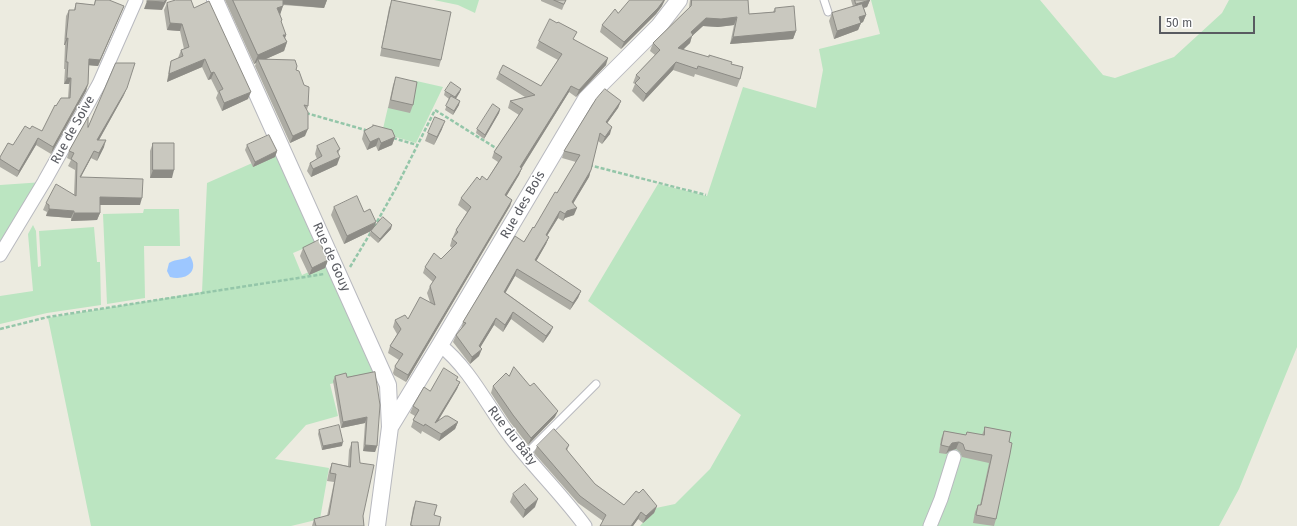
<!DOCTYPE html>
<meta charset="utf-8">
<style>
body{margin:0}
#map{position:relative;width:1297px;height:526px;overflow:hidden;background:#ecebe0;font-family:"Fira Sans",sans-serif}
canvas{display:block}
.scale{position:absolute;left:1159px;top:16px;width:96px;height:18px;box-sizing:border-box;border:2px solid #595b61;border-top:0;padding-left:5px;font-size:12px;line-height:14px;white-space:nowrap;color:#595b61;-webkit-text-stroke:3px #fff;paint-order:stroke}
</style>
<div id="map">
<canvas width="1297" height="526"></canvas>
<div class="scale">50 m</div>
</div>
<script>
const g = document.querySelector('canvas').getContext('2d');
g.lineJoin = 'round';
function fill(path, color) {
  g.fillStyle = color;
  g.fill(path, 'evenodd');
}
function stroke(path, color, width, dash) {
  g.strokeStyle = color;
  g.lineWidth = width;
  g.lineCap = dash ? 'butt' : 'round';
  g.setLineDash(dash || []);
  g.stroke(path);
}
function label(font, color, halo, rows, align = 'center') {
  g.font = font + ' "Fira Sans",sans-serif';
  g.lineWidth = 3;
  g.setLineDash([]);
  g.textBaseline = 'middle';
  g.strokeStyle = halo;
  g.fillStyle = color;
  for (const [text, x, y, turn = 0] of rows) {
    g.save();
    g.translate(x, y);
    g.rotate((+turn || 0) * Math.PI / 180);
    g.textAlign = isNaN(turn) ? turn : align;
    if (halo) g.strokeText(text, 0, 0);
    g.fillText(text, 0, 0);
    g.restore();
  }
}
fill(new Path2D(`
 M434,0h45l-4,13 -17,-8z
 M871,0h169l63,75 12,3 59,-21 48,-44 7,-13h68v347l-58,142 -20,37h-579l16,-18 19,-4 35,-35 31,-54 -153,-114 70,-117 49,12 36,-109 73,21 7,-38 -4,-21 61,-15z
 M412,80l31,7 -27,56 -34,-10 6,-26 21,4z
 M275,153l42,90 -24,10 9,22 25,-11 48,112 -22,3 -23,5 8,32 -32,9 -31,34 54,9 -9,51 -29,7h-200l-43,-208 154,-26 5,-109z
 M44,182l-44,73v-70z
 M144,209h35l1,37h-36l1,52 -38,6 -4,-90 40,-1z
 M33,225l3,6 2,36 3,-1 -2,-35 55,-4 3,35h3l1,43 -54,8 -47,11v-28l33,-5 -5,-57z`), '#bbe5c1');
fill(new Path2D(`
 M190,256c10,16 -5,25 -20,21l-3,-6 2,-8c8,-5 14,-2 21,-7z`), '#9dc7ff');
const service = new Path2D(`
 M824,0l4,12
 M526,454l70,-70`);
const minor = new Path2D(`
 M0,255l44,-73 55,-98 37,-84
 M440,345c29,23 46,58 67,87 24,33 54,61 78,94
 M930,526l11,-27 13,-42`);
const tertiary = new Path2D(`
 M215,0l173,385 2,42 -13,99
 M390,427l50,-82 146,-246 73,-73 20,-26`);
stroke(service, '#b8b9bf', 9);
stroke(minor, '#b8b9bf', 15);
stroke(tertiary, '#b8b9bf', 18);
stroke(new Path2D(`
 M306,113l63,18
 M393,138l24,7
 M589,165l117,30
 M374,227l22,-39 39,-78 64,40
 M350,267l21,-35
 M0,329l48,-12 276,-43`), '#94c6a9', 2.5, [4, 2]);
stroke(service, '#fff', 7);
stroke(minor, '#fff', 13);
stroke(tertiary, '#fff', 16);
fill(new Path2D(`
 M95,0l29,6 -26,60 -9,-1 -1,19 -2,7 -35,63 -15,-9 -19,32 -17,-10v-10l30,-28 12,2 14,-25 12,-8 1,-14h-5l1,-15h-1l1,-24h-1l2,-29 3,-6h5l2,-7 18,2z
 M225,0h102l-3,8 -41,-3 -3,9 2,6 -1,2 5,13 -1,3 2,4 -3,9 -18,8 30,11 12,36 -1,4 -2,26 -15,7 -35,-77 1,-3 -2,1z
 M392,0l49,60 -2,7 -59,-11 9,-48z
 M541,0h25l-4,10 -21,-9z
 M690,0h58l1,14 24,-2 2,-4 21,23 -3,8 -63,5 4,-19 -16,2 -15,-1 -11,10 -2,7 -7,7 48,14 9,15 -3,8 -42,-13 -1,3 -21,-7 -30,32 -11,-11 3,-7 -2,-1 3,-8 19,-20 -5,-4 3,-8 36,-35z
 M851,0h19l-3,7 -3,1 2,7 -3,7 -2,1 -3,7 -24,9 -5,-18 3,-8 21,-6z
 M167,3l27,5 54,91 -26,12 -6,-13 2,-5 -7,-14 -3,1 -6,-13 -35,15 2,-13 2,-8 7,-3 3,-8 3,-1 -4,-18 -13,-1 -3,-20z
 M662,6l-6,8 -35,35 -21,-17 2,-7 16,-12z
 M574,39l32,26 -30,32 -7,-5 -47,76 -3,7 -13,21 6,4 -2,6 -104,176 -12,-7 -1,-2 2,-7 4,-6 -11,-7 2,-7 7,-12 -4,-7 2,-7 13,-1 22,-17 -3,-9 3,-7 3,-4 -10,-9 2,-6 16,-8 11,-11 -2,-2 2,-7 2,-1 -1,-1 3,-7 11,-18 -9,-7 3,-7 19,-18h7l11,-18 -6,-4 2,-6 25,-37 -11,-7 2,-7 15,-4 -29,-18 3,-6 42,13 17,-26 -22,-12 3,-7z
 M396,77l17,28 -3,8 -22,-5 5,-23z
 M445,91l15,1 -4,7 3,6 -6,10 -8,-5 4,-11 -5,-4z
 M124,95l-25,45 5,7 -7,14 -6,-3 -10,19 59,28h-40v8l-3,7 -26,1v-3l-25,-2 1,-4 -4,-2 3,-7 28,-8 1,-25 -7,-4 3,-6 -4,-2 2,-7 19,-24z
 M621,101l-3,7 -11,15 3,11 -8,10 -4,-3 -9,36 -16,26 1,12 -9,3 -2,3 -5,-3 -11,18 2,1 -3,7 -10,17 45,30 -3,7 -8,12 -55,-34 -10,16 48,35 -3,6 -7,10 -32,-24 -8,13 -9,-7 -14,22 -1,9 -9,8 -17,-22 3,-7 5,-6 2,-7 71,-94 23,-35 19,-31 -14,-4 2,-7z
 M500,109l-1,4 -15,26 -8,-6 1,-4z
 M373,125l22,12 -3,8 -14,6 -2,-5 -9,4 -5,-11 2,-8 8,-4z
 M442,129l-8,16 -9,-4 3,-8z
 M153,143l19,35h-22v-27z
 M247,145l30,6 -2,6 -22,10 -8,-17z
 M317,146l23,3 -2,5 -1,11 -26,12 -4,-6 3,-8 7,-4 -2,-5z
 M334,207l30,5 10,15 17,2 -13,14 -9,-8 2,-4 -27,13 -13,-29z
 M303,248l25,12 -3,8 -16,7 -9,-19z
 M375,372l2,74 -2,6 -12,-1 2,-28 -24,5 -8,-47 2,-5 12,1z
 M509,376l46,41 -27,28 -18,-23 -19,-29 2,-7z
 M456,380l4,2 -3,7 -19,32 20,1 -3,7 -16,12 -17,-10 -1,3 -10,-7 4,-11 -5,-3 3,-7z
 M985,427l26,5 -15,87 -2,7 -21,-3 2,-11 3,-7h2l9,-42 -27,-6 -2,-5 -4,-3 -7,2 -3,3 -7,-1 2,-14 3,-8 22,4 1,-3 15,3z
 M319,430l23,16 -20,4 -4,-16z
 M352,442l11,74 1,10h-52l2,-7 13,-3 7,-34 -7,-1 2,-10 3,-8 16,3 1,-16z
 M569,445l-2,6 28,33 29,21 15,-12 18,13 -3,7 -11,10 -5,-4 -5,7h-33l3,-5 -25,-18 -44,-50 3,-7z
 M513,494l22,13 -12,11 -13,-16z
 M416,501l18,14 5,11h-29l3,-18z`), '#adaca4');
fill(new Path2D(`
 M167,0l-5,10 -18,-1 3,-8z
 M282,0h45l-3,8 -44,-4z
 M664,0h1l-3,6 -6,8 -35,35 3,-7z
 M870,0l-3,7 -13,3 2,-6z
 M124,6l-26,60 -12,-1 3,-6z
 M283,6l-3,9 -3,-7z
 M866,15l-3,7 -2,1 -3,7 -24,9 3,-8 22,-14z
 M737,17l-3,8 -16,2 -15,-1 -11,10 -2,7 -14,13 2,-8 13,-16 15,-14z
 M170,23l12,1 -2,7 -13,-1z
 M796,31l-3,8 -63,5 3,-7z
 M283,35h3l-3,9 4,-2 -3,9 -25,11 -1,-3 -2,4 -2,1 4,-9z
 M68,38l-3,7h-1l2,-6z
 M608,58l-2,7 -30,32 3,-7z
 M205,59l-3,8 -35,15 2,-8z
 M676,62l-3,8 -30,32 3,-8z
 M214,72l-3,7 -3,1 3,-7z
 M67,78h4l-2,6h-5z
 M88,84l-2,7 -35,63 2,-7z
 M571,86l-2,6 -51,82 2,-7z
 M127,88l-3,7 -29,52 2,-7z
 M461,89l-1,3 -6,9 1,-4z
 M251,92l-3,7 -26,12 2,-8z
 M460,101l-1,4 -6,10 1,-4z
 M621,101l-3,7 -15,21 3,-7z
 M500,109l-1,4 -15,26 1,-4z
 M445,121l-3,8 -8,16 3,-8z
 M612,127l-2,7 -8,10 3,-7z
 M308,129l-3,7 -15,7 3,-7z
 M395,137l-3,8 -14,6 3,-8z
 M38,138l-2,7 -19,32 2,-6z
 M379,138l-3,8 -9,4 3,-8z
 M106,140l-2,7 -7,14 2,-8z
 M94,151l-3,7 -14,26 3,-7z
 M277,151l-2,6 -22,10 2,-5z
 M340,157l-3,8 -26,12 2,-8z
 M522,168l-3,7 -16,27 2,-7z
 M153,170h21l-2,8h-22z
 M591,170l-2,7 -19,32 2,-7z
 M100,197l42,1 -2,7h-43z
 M512,200l-2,6 -104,176 2,-7z
 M577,208l-3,7 -9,3 -2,3 2,-7 2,-3z
 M49,209l25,2 -3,7 -25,-2z
 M560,211l-2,7 -15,24 3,-7z
 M74,213h26l-3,7 -26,1z
 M376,222l-3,8 -29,14 3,-8z
 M392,225l-1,4 -13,14 2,-4z
 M549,237l-3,7 -13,23 2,-7z
 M328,260l-3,8 -16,7 3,-7z
 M517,269l-2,7 -13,23 2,-7z
 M581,291l-3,7 -8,12 3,-7z
 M513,312l-2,7 -8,13 2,-7z
 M496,318l-2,7 -17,28 2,-7z
 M553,327l-3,6 -7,10 3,-7z
 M482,349l-3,7 -9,8 2,-7z
 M460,382l-3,7 -24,40 2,-6z
 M558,411l-3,6 -27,28 3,-7z
 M367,417l-2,6 -24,5 2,-6z
 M458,422l-3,7 -16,12 2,-7z
 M343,442l-1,4 -20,4 1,-4z
 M959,442l-3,7 -7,2 -3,3 3,-7 3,-4z
 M365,445l12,1 -2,6 -12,-1z
 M538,499l-3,8 -12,11 2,-8z
 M657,506l-3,7 -11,10 3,-7z
 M641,512l-3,7 -5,7h-2z`), '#8d8c86');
const building = new Path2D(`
 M96,0h13l15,6 -24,54 -11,-1 -1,25 -35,63 -15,-9 -19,33 -19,-12v-2l8,-14 5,2 12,-19 5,3 2,-3 10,5 13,-26 1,1 5,-8h9l1,-20h-4l1,-16h-2l2,-24 -2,1 3,-29h6l1,-7 18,2z
 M148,0h18l-2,2 -17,-1z
 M176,0h15l3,8 15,-7 42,91 -27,11 -5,-12 4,-2 -9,-17 -3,1 -6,-14 -36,15 2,-13 12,-5 -2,-6 8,-3 -7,-23 -12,-1 -3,-20z
 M233,0h50v6l-6,2 5,12 -1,1 5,14h-3l4,7 -29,13z
 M392,0l59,12 -10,48 -59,-12z
 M554,0h12l-2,4z
 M630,0h34l-6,8 -34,34 -22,-17 13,-16 3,4z
 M692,0h56l1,14 26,-2v-4l19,-2 2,25 -63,6 4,-20 -16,2 -15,-1 -15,14 2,3 -15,13 31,9v-2l23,7 -1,2 12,3 -3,12 -42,-13 -1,3 -21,-7 -30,32 -11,-11 5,-5 -4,-3 24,-25 -7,-7 38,-37z
 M855,0h15l-14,4z
 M862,4l4,11 -7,2 2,6 -24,8 -5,-18z
 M550,19l7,4 1,-1 19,10 -4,7 35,19 -29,32 -8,-4 -51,81 2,1 -17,27 7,5 -104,175 -12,-7 -1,-2 8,-12 -13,-8 11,-17 -6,-9 10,-5 3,4 12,-22 15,8 -5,-19 6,-9 -11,-10 9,-14 7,6 16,-16 -5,-4 6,-7 -2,-2 15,-23 -10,-9 16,-21 3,3 2,-4 5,4 15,-23 -8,-5 29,-43 -13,-8 25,-6 -36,-22 4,-8 38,21 21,-32 -23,-13z
 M258,59l37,1 2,6 -1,4 3,1 5,14 5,2 -1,19 -4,-1 4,7v17l-15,7z
 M116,63h19l-8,25 -30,52h9l-7,13 -5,-2 -14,26 63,2 -1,19 -42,-1v16h-26v-2l-25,-2v-4l-3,-2 10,-19 20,12 1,-33 -6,-4 3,-6 -5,-2 19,-34v10z
 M396,77l21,5 -4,23 -22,-5z
 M451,82l10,7 -6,8 -10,-6z
 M605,89l16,12 -15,21 6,5 -7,10 -5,-4 -9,37 -19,32 5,6 -10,3 -2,3 -5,-3 -14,24 3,2 -14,23 46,31 -8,12 -56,-34 -13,23 49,35 -7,9 -33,-24 -8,13 -9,-7 -17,28 3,3 -10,8 -16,-22 10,-12 -3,-1 52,-86 9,6 9,-15 1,1 21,-36 2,1 23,-38 -16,-4 32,-52z
 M451,96l9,5 -6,10 -8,-5z
 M493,104l7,5 -15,26 -8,-6z
 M435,117l10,4 -8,16 -9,-4z
 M373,125l19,5 3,7 -14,6 -2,-5 -9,4 -6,-11 9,-5z
 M269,135l8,16 -22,11 -8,-17z
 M334,138l6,11 -3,2 3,6 -27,12 -3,-6 12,-7 -5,-10z
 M153,143h21v27h-21z
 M357,196l7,16 6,-3 6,13 -29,14 -13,-29z
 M383,217l9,8 -12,14 -9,-8z
 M319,240l9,20 -16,8 -9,-20z
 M514,367l16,19 4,-3 24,28 -27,27 -18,-23 -20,-29 13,-13 3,3z
 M444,368l14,9 -2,3 4,2 -25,41 10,-7h3l10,6 -17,12 -16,-10 -1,2 -11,-6 6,-10 -6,-4 11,-19 6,4z
 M375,372l5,33 -3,41 -12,-1 2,-28 -24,5 -8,-46 11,-3 1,4z
 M339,425l4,17 -20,4 -4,-16z
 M985,427l26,5 -2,10 3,1 -2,11 -14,65 -20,-4 2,-10h3l11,-50 -27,-5 -2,-6 -4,-2 -7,1 -3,4 -8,-2 3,-14 22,4 1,-3 17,3z
 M554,429l15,16 -3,4 29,35 29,21 12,-14 3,2 4,-4 14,17 -11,10 -5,-4 -10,14h-31l6,-11 -26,-19 -43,-50z
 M352,442h6l2,21 14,2 -11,51 1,10h-48l-2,-7 15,-4 7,-41 -6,-1 2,-10 18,4z
 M525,484l13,15 -13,11 -12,-16z
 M416,501l21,4 -3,10 7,2 -2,9h-26l-2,-1z`);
fill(building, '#c9c8bf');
stroke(building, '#8d8c86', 1);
label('13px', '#595b61', '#fff', [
 ["Rue de Soive",73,130,-61],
 ["Rue des Bois",523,205,-60],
 ["Rue de Gouy",331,257,66],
 ["Rue du Bâty",512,436,52]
]);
</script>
